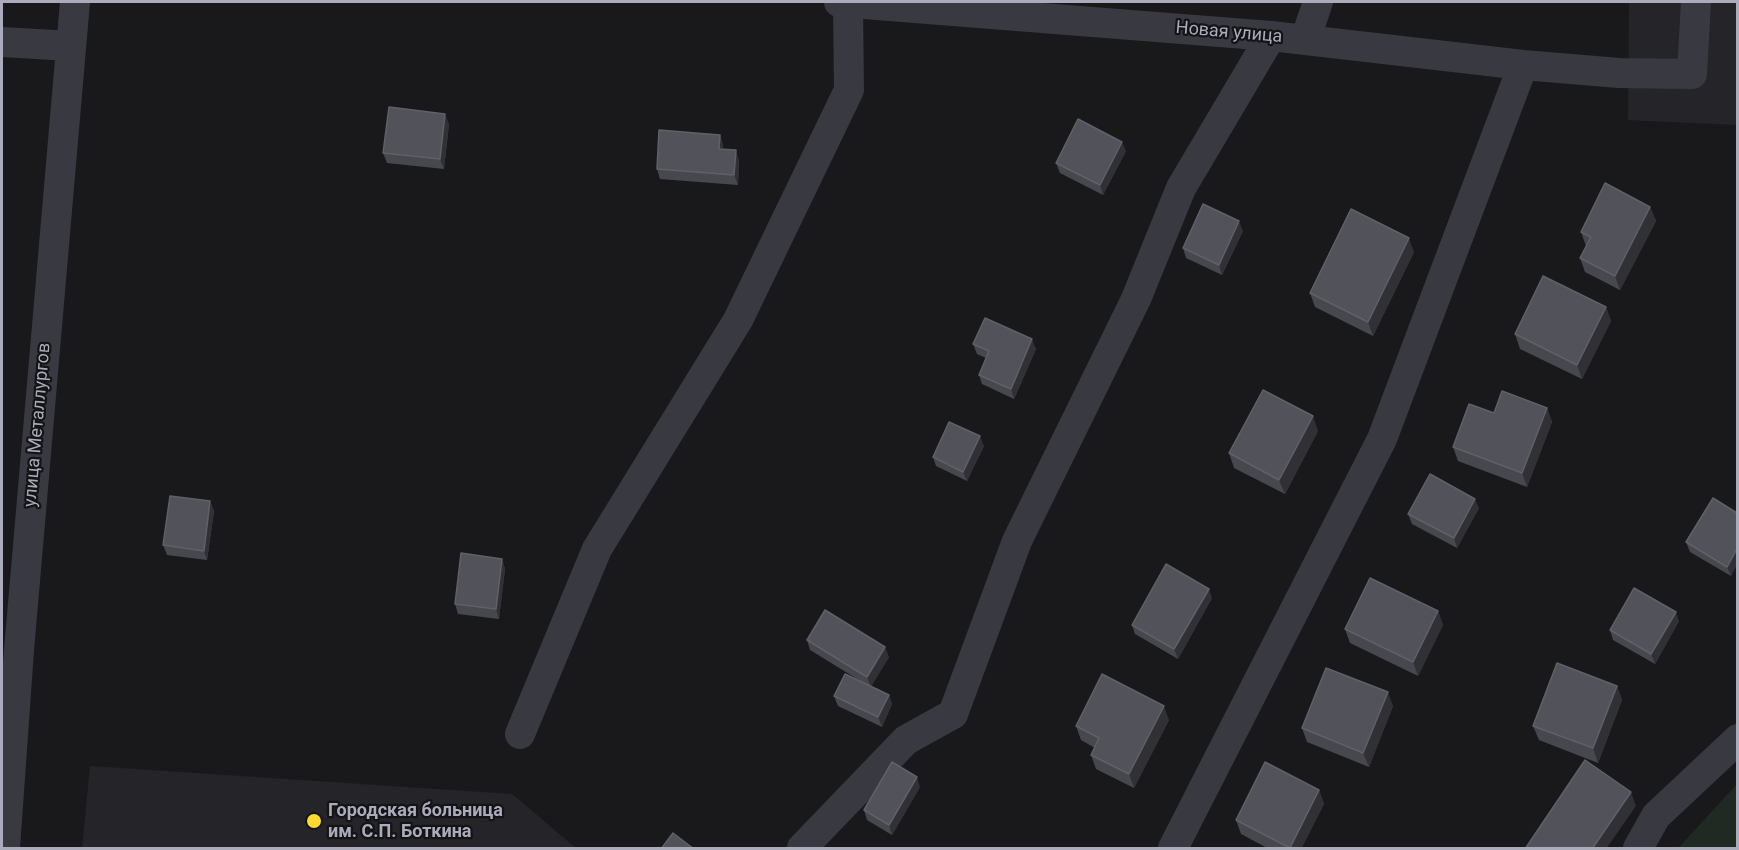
<!DOCTYPE html>
<meta charset="utf-8">
<style>
body{margin:0}
#map{position:relative;width:1739px;height:850px;overflow:hidden;background:#19191b;font-family:Roboto,sans-serif}
canvas{display:block}
.frame{position:absolute;inset:0;border:3px solid #aaacbc;pointer-events:none}
</style>
<div id="map">
<canvas width="1739" height="850"></canvas>
<div class="frame"></div>
</div>
<script>
const g = document.querySelector('canvas').getContext('2d');
g.lineJoin = 'round';
function fill(path, color) {
  g.fillStyle = color;
  g.fill(path, 'evenodd');
}
function stroke(path, color, width, dash) {
  g.strokeStyle = color;
  g.lineWidth = width;
  g.lineCap = dash ? 'butt' : 'round';
  g.setLineDash(dash || []);
  g.stroke(path);
}
function label(font, color, halo, rows, align = 'center') {
  g.font = font + ' Roboto,sans-serif';
  g.lineWidth = 4.5;
  g.setLineDash([]);
  g.textBaseline = 'middle';
  g.strokeStyle = halo;
  g.fillStyle = color;
  for (const [text, x, y, turn = 0] of rows) {
    g.save();
    g.translate(x, y);
    g.rotate((+turn || 0) * Math.PI / 180);
    g.textAlign = isNaN(turn) ? turn : align;
    if (halo) g.strokeText(text, 0, 0);
    g.fillText(text, 0, 0);
    g.restore();
  }
}
fill(new Path2D(`
 M1629,2h108v123l-109,-5z
 M90,766l422,28 64,54h-494z`), '#252428');
fill(new Path2D(`
 M1737,784v64h-59l2,-2z`), '#202a23');
stroke(new Path2D(`
 M839,2l432,34 252,29 96,8 73,1 4,-72
 M1305,40l13,-38
 M2,42l69,4
 M520,734l77,-185 141,-229 111,-230 -1,-88
 M5,848l14,-198 56,-648
 M802,848l104,-108 47,-26 64,-173 119,-242 45,-111 90,-152
 M1173,848l209,-409 141,-374
 M1638,848l18,-32 82,-77`), '#393941', 30);
fill(new Path2D(`
 M449,124l-5,45 -57,-6 -4,-10z
 M720,135l3,10v4l16,11 -1,25 -78,-6 -3,-10z
 M1126,151l-23,44 -43,-22 -4,-10z
 M1650,207l6,14 -36,69 -35,-18 -5,-14 6,-12 -5,-14z
 M1243,231l-21,44 -36,-17 -3,-10z
 M1414,252l-41,84 -58,-29 -5,-14z
 M1606,307l5,14 -29,58 -62,-30 -5,-15z
 M973,344l63,5 -22,50 -32,-15 -3,-9 7,-17 -9,-4z
 M1547,408l5,14 -25,65 -69,-26 -5,-14 41,-34z
 M1318,431l-33,63 -51,-26 -5,-15z
 M984,446l-17,35 -31,-15 -3,-9z
 M210,501l4,10 -7,49 -40,-5 -4,-10z
 M1479,508l-22,40 -45,-24 -4,-10z
 M1737,513l-6,63 -41,-24 -4,-10z
 M502,559l3,10 -6,50 -41,-5 -3,-10z
 M1212,598l-34,61 -43,-25 -3,-9z
 M1438,611l5,14 -25,51 -68,-33 -5,-14z
 M1679,621l-24,43 -42,-24 -3,-10z
 M807,640l82,17 -18,29 18,9 3,9 -10,23 -44,-21 -4,-10 33,-11 -57,-35z
 M1617,686l5,14 -24,63 -59,-23 -6,-14z
 M1393,706l-24,61 -62,-25 -5,-14z
 M1169,720l-35,68 -38,-19 -5,-14 4,-7 -14,-8 -5,-14z
 M920,787l-28,48 -25,-15 -3,-10z
 M1319,790l5,14 -23,45h-32l-28,-15 -5,-14z`), '#47484e');
fill(new Path2D(`
 M445,114l4,10 -5,45 -4,-10z
 M720,135l3,10 -1,13 -3,-9z
 M1122,142l4,9 -23,44 -3,-10z
 M736,150l3,10 -1,25 -4,-10z
 M1650,207l6,14 -36,69 -5,-14z
 M1239,221l4,10 -21,44 -3,-10z
 M1409,238l5,14 -41,84 -5,-14z
 M1606,307l5,14 -29,58 -5,-14z
 M1032,339l4,10 -22,50 -3,-10z
 M1547,408l5,14 -25,65 -5,-14z
 M1313,416l5,15 -33,63 -6,-14z
 M980,436l4,10 -17,35 -4,-9z
 M1475,499l4,9 -22,40 -3,-10z
 M210,501l4,10 -7,49 -3,-9z
 M1737,549v16l-6,11 -4,-9z
 M502,559l3,10 -6,50 -3,-10z
 M1209,589l3,9 -34,61 -4,-10z
 M1438,611l5,14 -25,51 -5,-14z
 M1676,612l3,9 -24,43 -4,-10z
 M885,647l4,10 -18,30 -4,-10z
 M1617,686l5,14 -24,63 -5,-15z
 M1388,692l5,14 -24,61 -6,-14z
 M889,695l3,9 -10,23 -4,-10z
 M1164,706l5,14 -35,68 -5,-14z
 M917,777l3,10 -28,48 -3,-10z
 M1319,790l5,14 -23,45h-11v-1z
 M1631,792l5,14 -30,43h-14z`), '#303035');
const building = new Path2D(`
 M389,107l56,7 -5,45 -57,-6z
 M1078,119l44,23 -22,43 -44,-22z
 M659,130l61,5 -1,14 17,1 -2,25 -77,-6z
 M1605,183l45,24 -35,69 -35,-18 11,-21 -10,-5z
 M1203,204l36,17 -20,44 -36,-17z
 M1351,209l58,29 -41,84 -58,-29z
 M1543,276l63,31 -29,58 -62,-31z
 M985,318l47,21 -21,50 -32,-14 10,-24 -16,-7z
 M1263,390l50,26 -34,64 -50,-27z
 M1502,391l45,17 -25,65 -69,-26 16,-43 25,9z
 M949,422l31,14 -17,36 -30,-15z
 M1430,474l45,25 -21,39 -46,-24z
 M170,496l40,5 -6,50 -41,-6z
 M1713,498l24,15v36l-10,18 -41,-25z
 M461,553l41,6 -6,50 -41,-5z
 M1166,564l43,25 -35,60 -42,-24z
 M1370,578l68,33 -25,51 -68,-33z
 M1634,588l42,24 -25,42 -41,-24z
 M825,610l60,37 -18,30 -60,-37z
 M1557,663l60,23 -24,62 -60,-22z
 M1326,668l62,24 -25,61 -61,-25z
 M845,674l44,21 -11,22 -44,-21z
 M1102,674l62,32 -35,68 -38,-19 8,-17 -23,-12z
 M1585,760l46,32 -39,57h-67z
 M892,762l25,15 -28,48 -25,-15z
 M1265,762l54,28 -29,58 -54,-28z
 M673,833l21,16h-33z`);
fill(building, '#52525a');
stroke(building, '#606069', 1.5);
for (const [x, y, r, color] of [
 [314,821,8,"#ffd92d"]
]) {
  const dot = new Path2D();
  dot.arc(x, y, r, 0, 2 * Math.PI);
  g.fillStyle = color;
  g.fill(dot);
  stroke(dot, '#141316', 2);
}
label('18px', '#aaacbc', '#141316', [
 ["Новая улица",1229,33,5],
 ["улица Металлургов",38,425,-85]
]);
label('bold 18px', '#aaacbc', '#141316', [
 ["Городская больница",328,811],
 ["им. С.П. Боткина",328,832]
], 'left');
</script>
